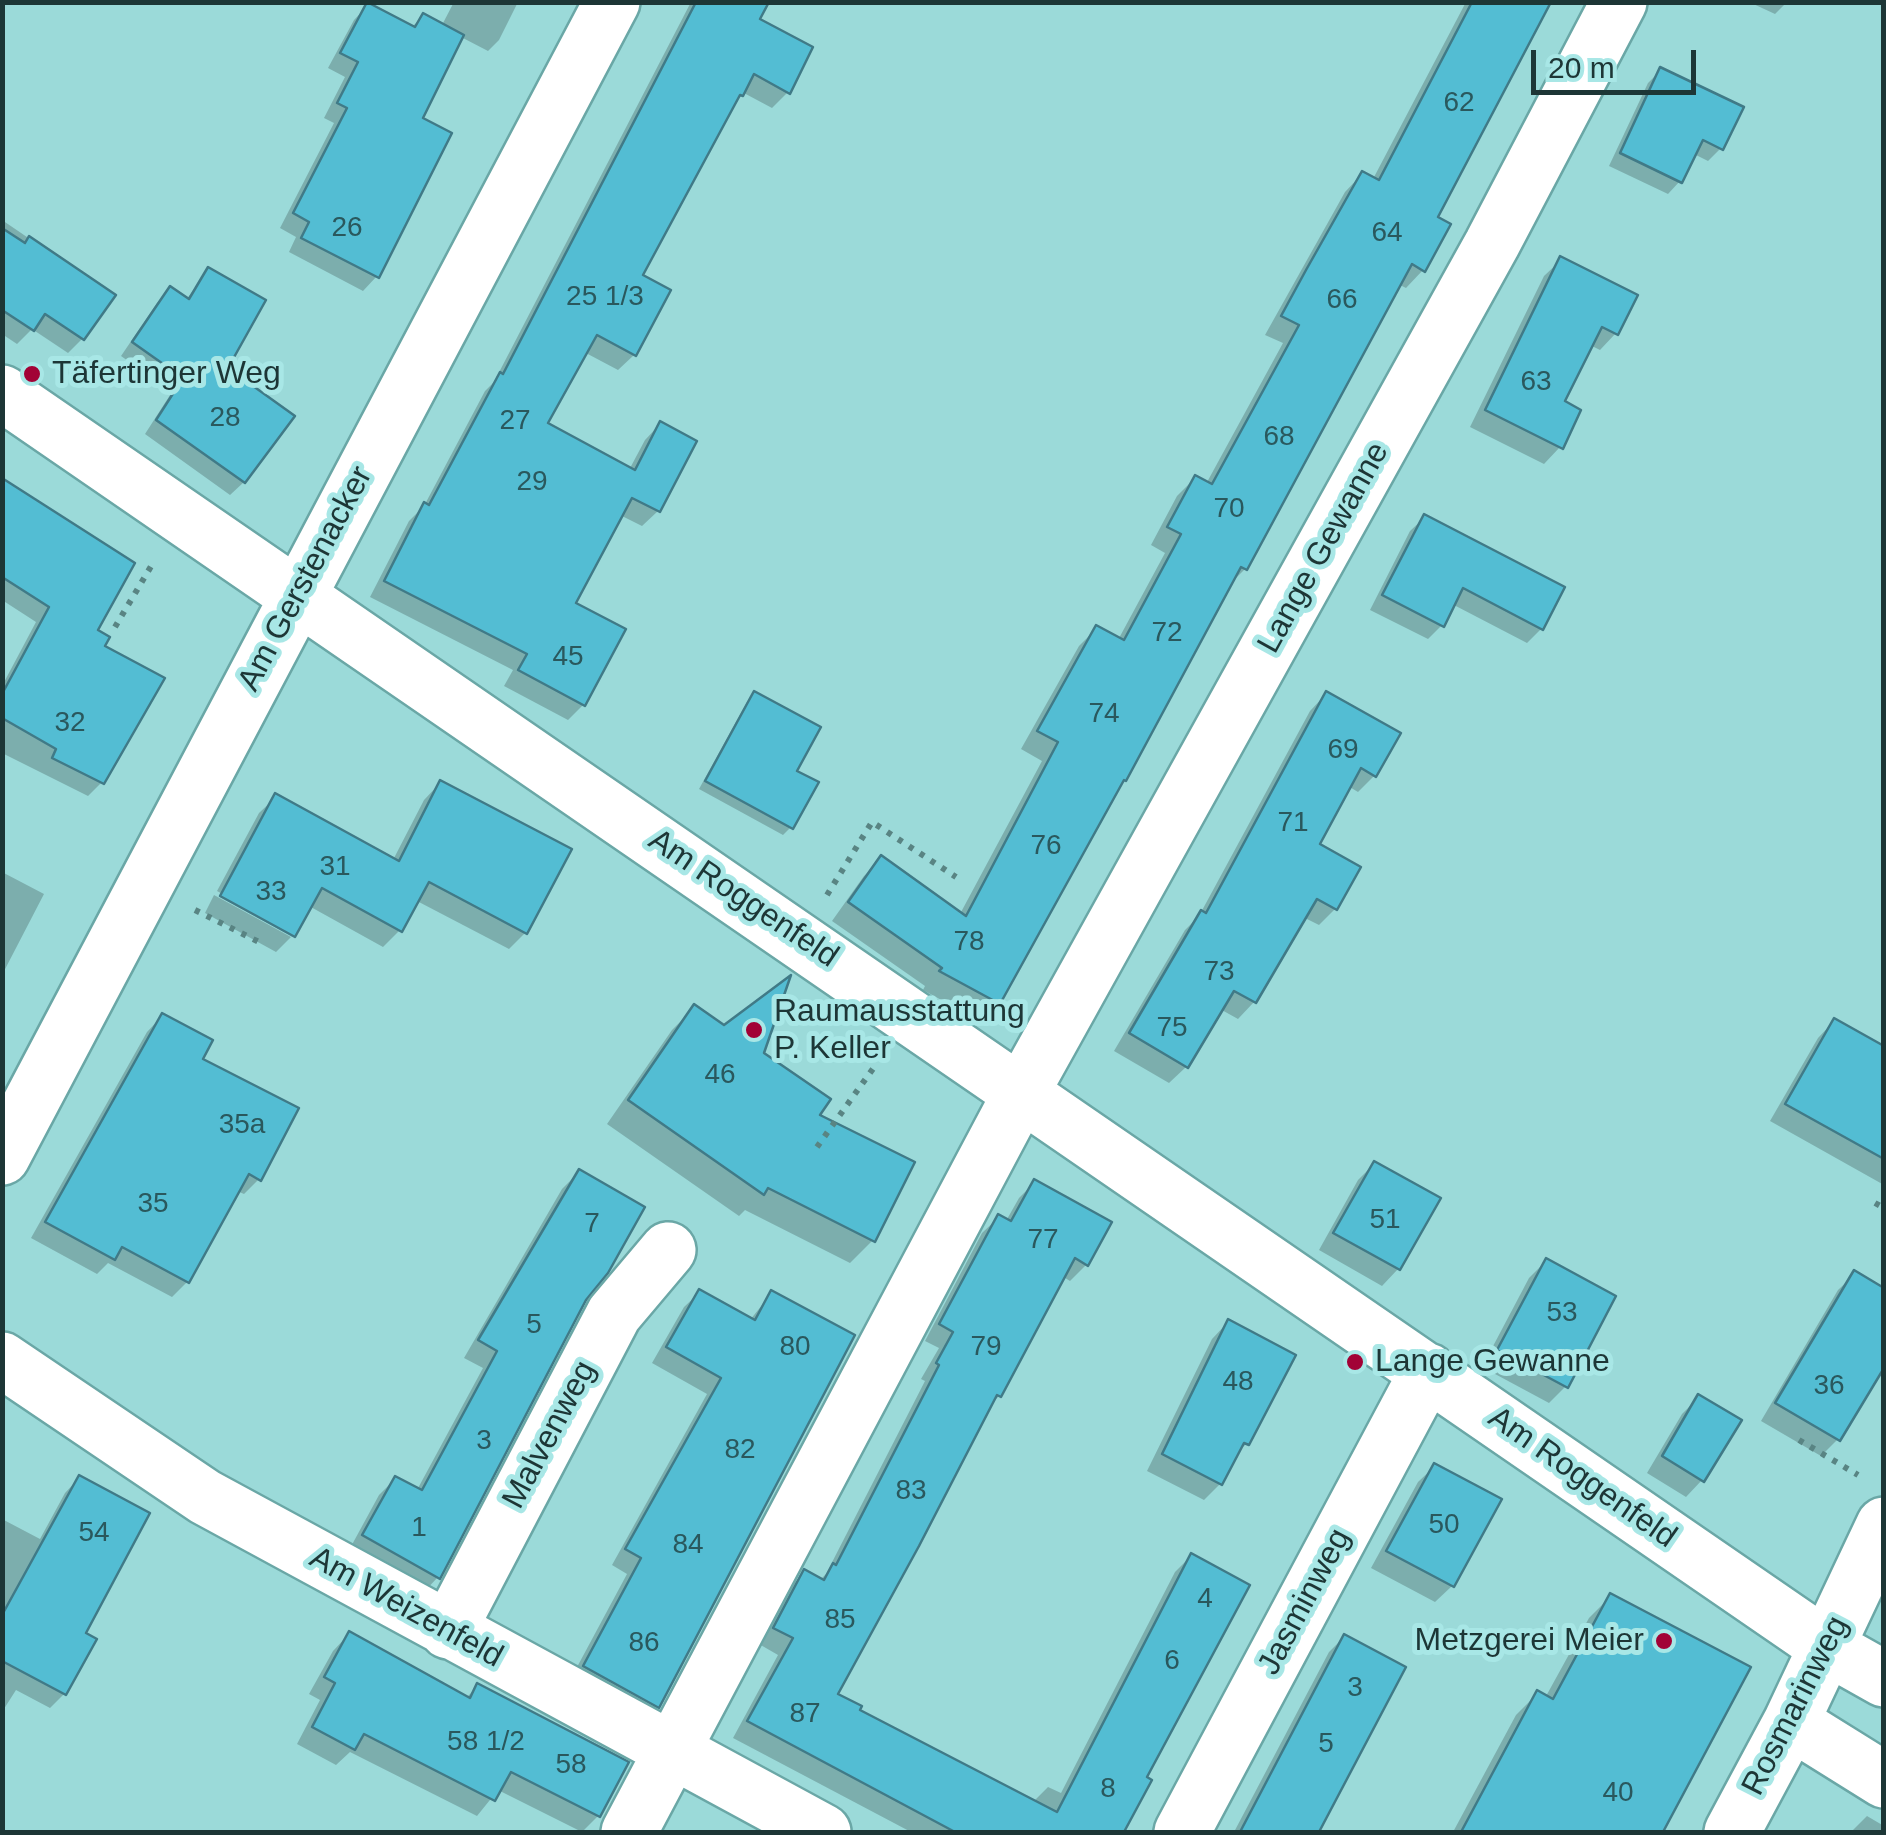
<!DOCTYPE html>
<meta charset="utf-8">
<style>
body{margin:0}
#map{position:relative;width:1886px;height:1835px;overflow:hidden;background:#9bdad9;font-family:Helvetica,sans-serif}
canvas{display:block}
.frame{position:absolute;inset:0;border:5px solid #1d3636;pointer-events:none}
.scale{position:absolute;left:1531px;top:50px;width:165px;height:45px;box-sizing:border-box;border:5px solid #1d3636;border-top:0;padding-left:12px;font-size:30px;line-height:35px;white-space:nowrap;color:#1d3636;-webkit-text-stroke:8px #a8e7e6;paint-order:stroke}
</style>
<div id="map">
<canvas width="1886" height="1835"></canvas>
<div class="frame"></div>
<div class="scale">20 m</div>
</div>
<script>
const g = document.querySelector('canvas').getContext('2d');
g.lineJoin = 'round';
function fill(path, color) {
  g.fillStyle = color;
  g.fill(path, 'evenodd');
}
function stroke(path, color, width, dash) {
  g.strokeStyle = color;
  g.lineWidth = width;
  g.lineCap = dash ? 'butt' : 'round';
  g.setLineDash(dash || []);
  g.stroke(path);
}
function label(font, color, halo, rows, align = 'center') {
  g.font = font + ' Helvetica,sans-serif';
  g.lineWidth = 10;
  g.setLineDash([]);
  g.textBaseline = 'middle';
  g.strokeStyle = halo;
  g.fillStyle = color;
  for (const [text, x, y, turn = 0] of rows) {
    g.save();
    g.translate(x, y);
    g.rotate((+turn || 0) * Math.PI / 180);
    g.textAlign = isNaN(turn) ? turn : align;
    if (halo) g.strokeText(text, 0, 0);
    g.fillText(text, 0, 0);
    g.restore();
  }
}
fill(new Path2D(`
 M454,2h64l-19,38 -11,11 -27,-14 -42,82 -42,157 -14,15 -74,-39 7,-15 -16,-9 54,-105 -10,-5 21,-41 -17,-9 26,-48 14,-15 43,23 12,-12 19,9z
 M691,2h76l-10,18 31,72 -16,16 -30,-16 -9,11 -94,173 -5,79 -16,15 -34,-18 -40,72 85,46 16,-30 15,-16 -2,87 -16,15 -22,-11 -47,89 10,101 -15,15 -64,-34 9,-16 -143,-73 39,-76 15,-15 61,-115 9,-9z
 M1466,2h83l-114,216 -12,52 -17,18 -8,-4 -153,285 -17,17 -230,417 -18,18 -57,-31 2,-4 -93,-65 32,-45 18,-17 78,55 82,-153 -21,-12 58,-103 18,-18 21,12 47,-87 -14,-8 26,-49 18,-18 11,6 77,-141 -18,-8 80,-143 17,-18 11,5z
 M1749,2h38l-12,12z
 M1661,70l60,78 -13,13 -14,-7 -14,27 -12,13 -59,-28 39,-83z
 M2,220l110,75 -30,44 -14,14 -36,-24 -15,15 -15,-10z
 M1561,260l55,73 -16,17 -10,-5 -29,58 -1,44 -16,17 -74,-37 74,-151z
 M208,270l36,212 -14,13 -85,-61 27,-42 -51,-36 36,-53 13,-14 16,11z
 M2,481l99,166 1,135 -14,14 -86,-43v-67l34,-64 -34,-22z
 M1425,517l116,112 -14,14 -75,-39 -10,21 -14,14 -58,-29 40,-79z
 M755,694l39,78 -3,55 -8,8 -84,-46 48,-87z
 M1326,694l48,82 -16,16 -10,-6 -31,59 18,64 -16,16 -16,-8 -49,85 -16,17 -18,-10 -34,58 -17,16 -55,-32 71,-121 14,-14 111,-205z
 M440,783l85,150 -16,16 -92,-48 -17,29 -17,17 -74,-41 -18,31v-5l-74,-41 42,-78 17,-16 117,63 31,-60z
 M2,872l42,22 -42,81z
 M214,895l77,42 -15,15 -71,-39z
 M695,1007l66,47 55,61 57,125 -23,23 -105,-53 -6,6 -132,-92 65,-94z
 M162,1016l38,44 59,119 -15,15 -7,-3 -50,91 -15,15 -64,-34 -11,11 -66,-36 116,-206z
 M1834,1021l50,28v136l-114,-64 48,-83z
 M1374,1164l24,105 -16,17 -63,-36 39,-70z
 M579,1172l5,126 -146,279 -16,17 -74,-42 31,-57 16,-16 22,11 66,-122 -19,-10 98,-169z
 M1035,1182l51,83 -16,16 -8,-5 -63,120 -10,10 -155,289 23,17 176,90 15,-15 13,6 114,-221 16,-16 -47,222 4,3 -27,51h-210l-178,-94 45,-83 -19,-11 29,-55 16,-16 15,8 7,-7 99,-193 -4,-2 18,-31 -14,-7 57,-108 17,-16 7,4 13,-23z
 M1546,1261l20,125 -17,17 -67,-36 47,-89z
 M1855,1274l-17,165 -17,17 -60,-35 77,-131z
 M700,1292l50,28 21,-26 -114,412 -16,16 -72,-40 58,-108 -15,-9 95,-171 -55,-31 32,-56z
 M1228,1322l19,121 -13,13 -14,28 -16,16 -57,-29 65,-132z
 M1699,1397l3,83 -16,17 -39,-24 35,-59z
 M1435,1466l63,34 -46,86 -17,16 -64,-34 47,-86z
 M79,1478l-15,216 -14,14 -34,-18 -14,22v-193l38,20 25,-46z
 M1611,1596l136,72 -86,164h-208l63,-117 21,-21 8,4 44,-80z
 M349,1634l116,65 13,-13 120,130 -16,16 -84,-42 -21,26 -127,-64 -14,13 -39,-21 23,-44 -11,-6 24,-43z
 M1344,1637l59,31 -86,164h-83l95,-180z
 M1867,1816l17,10v6h-33z`), '#0003');
const building = new Path2D(`
 M367,2l48,25 8,-14 41,22 -41,83 29,15 -73,145 -78,-40 8,-16 -16,-9 54,-105 -10,-5 21,-41 -18,-9z
 M696,2h73l-9,17 53,28 -23,47 -36,-20 -11,22 -3,-1 -97,180 28,15 -35,66 -39,-21 -49,88 87,47 25,-49 37,20 -37,71 -28,-14 -56,105 50,26 -41,77 -67,-36 9,-16 -143,-73 40,-79 5,3 71,-133 3,2z
 M1472,2h79l-113,215 13,7 -26,48 -13,-8 -165,306 -6,-3 -115,214 -2,-1 -124,224 -61,-33 3,-3 -94,-66 33,-47 85,61 92,-174 -21,-11 59,-106 28,15 57,-106 -14,-7 28,-52 17,9 87,-159 -18,-9 25,-46 56,-99 17,9z
 M1660,67l84,40 -21,43 -20,-10 -21,43 -62,-30z
 M2,228l23,15 4,-7 87,59 -32,45 -39,-26 -11,17 -32,-21z
 M1560,256l78,39 -20,40 -16,-8 -37,74 16,9 -18,39 -78,-39z
 M208,267l58,33 -38,68 67,48 -50,67 -89,-63 27,-42 -51,-36 38,-56 19,13z
 M2,478l133,85 -37,67 12,7 -5,9 60,32 -61,106 -52,-26 4,-9 -54,-31v-24l47,-87 -47,-30z
 M1424,514l141,73 -22,43 -80,-42 -19,39 -62,-32z
 M754,691l67,36 -24,44 22,11 -26,47 -88,-48z
 M1326,691l75,42 -25,44 -15,-9 -41,76 41,23 -24,43 -20,-11 -61,104 -22,-12 -46,77 -59,-35 72,-123 5,3z
 M440,780l132,69 -45,85 -98,-52 -27,50 -80,-44 -27,49 -75,-41 55,-103 124,68z
 M791,975l-27,78 67,46 -11,16 95,47 -40,80 -107,-54 -4,7 -136,-95 66,-96 30,21z
 M162,1013l51,27 -10,19 96,49 -38,73 -12,-7 -60,109 -67,-36 -7,13 -70,-38z
 M1834,1018l50,28v113l-99,-55z
 M1374,1161l67,37 -41,72 -67,-37z
 M579,1169l66,38 -37,66 -22,27 -146,279 -78,-44 33,-59 27,14 75,-139 -19,-11z
 M1034,1179l78,43 -24,44 -13,-8 -74,139 -4,-2 -78,151 -81,148 24,12 -2,4 197,102 134,-259 59,32 -103,192 5,3 -28,52h-169l-208,-111 46,-83 -20,-10 31,-59 20,11 9,-17 3,2 103,-200 -3,-2 17,-31 -14,-8 59,-110 13,7z
 M1546,1258l70,38 -48,92 -71,-38z
 M1854,1270l30,18v80l-44,73 -65,-38z
 M699,1289l56,31 16,-30 84,45 -196,373 -76,-42 58,-108 -16,-9 96,-171 -55,-31z
 M1228,1319l68,36 -47,90 -5,-2 -22,42 -60,-31z
 M1698,1394l44,26 -38,62 -42,-26z
 M1434,1463l68,36 -48,88 -68,-36z
 M79,1475l71,38 -64,120 11,6 -31,56 -64,-34v-46z
 M1610,1593l141,74 -88,165h-202l76,-142 16,9z
 M349,1631l121,67 7,-15 152,79 -29,55 -89,-45 -16,29 -131,-67 -9,16 -43,-23 23,-44 -11,-6z
 M1344,1634l62,33 -87,165h-79z`);
fill(building, '#53bdd3');
stroke(building, '#407a87', 2.5);
const street = new Path2D(`
 M2,393l1825,1254 57,32
 M2,1157l610,-1155
 M2,1360l203,137 618,335
 M448,1631l166,-317 54,-64
 M1791,1722l93,58
 M629,1832l393,-741 470,-847 127,-242
 M1182,1832l246,-461
 M1732,1832l59,-110 93,-197`);
stroke(street, '#6aa7a6', 60);
stroke(new Path2D(`
 M115,627l38,-64
 M827,895l45,-73 84,55
 M195,910l64,32
 M817,1147l60,-84
 M1875,1203l9,5
 M1799,1440l59,35`), '#598483', 6, [5, 8]);
stroke(street, '#fff', 55);
for (const [x, y, r, color] of [
 [32,374,10,"#a20236"],
 [754,1030,10,"#a20236"],
 [1355,1362,10,"#a20236"],
 [1664,1641,10,"#a20236"]
]) {
  const dot = new Path2D();
  dot.arc(x, y, r, 0, 2 * Math.PI);
  g.fillStyle = color;
  g.fill(dot);
  stroke(dot, '#a8e7e6', 4);
}
label('28px', '#2a585d', null, [
 ["62",1459,103],
 ["26",347,228],
 ["64",1387,233],
 ["25 1/3",605,297],
 ["66",1342,300],
 ["63",1536,382],
 ["28",225,418],
 ["27",515,421],
 ["68",1279,437],
 ["29",532,482],
 ["70",1229,509],
 ["72",1167,633],
 ["45",568,657],
 ["74",1104,714],
 ["32",70,723],
 ["69",1343,750],
 ["71",1293,823],
 ["76",1046,846],
 ["31",335,867],
 ["33",271,892],
 ["78",969,942],
 ["73",1219,972],
 ["75",1172,1028],
 ["46",720,1075],
 ["35a",242,1125],
 ["35",153,1204],
 ["51",1385,1220],
 ["7",592,1224],
 ["77",1043,1240],
 ["53",1562,1313],
 ["5",534,1325],
 ["80",795,1347],
 ["79",986,1347],
 ["48",1238,1382],
 ["36",1829,1386],
 ["3",484,1441],
 ["82",740,1450],
 ["83",911,1491],
 ["50",1444,1525],
 ["1",419,1528],
 ["54",94,1533],
 ["84",688,1545],
 ["4",1205,1599],
 ["85",840,1620],
 ["86",644,1643],
 ["6",1172,1661],
 ["3",1355,1688],
 ["87",805,1714],
 ["58 1/2",486,1742],
 ["5",1326,1744],
 ["58",571,1765],
 ["8",1108,1789],
 ["40",1618,1793]
]);
label('32px', '#1d3636', '#a8e7e6', [
 ["Täfertinger Weg",52,374],
 ["Raumausstattung",774,1012],
 ["P. Keller",774,1049],
 ["Lange Gewanne",1375,1362],
 ["Metzgerei Meier",1644,1641,"right"]
], 'left');
label('32px', '#1d3636', '#a8e7e6', [
 ["Lange Gewanne",1324,548,-61],
 ["Am Gerstenacker",306,579,-62],
 ["Am Roggenfeld",743,899,34],
 ["Malvenweg",550,1435,-62],
 ["Am Roggenfeld",1582,1478,35],
 ["Jasminweg",1305,1602,-62],
 ["Am Weizenfeld",406,1608,29],
 ["Rosmarinweg",1796,1706,-63]
]);
</script>
